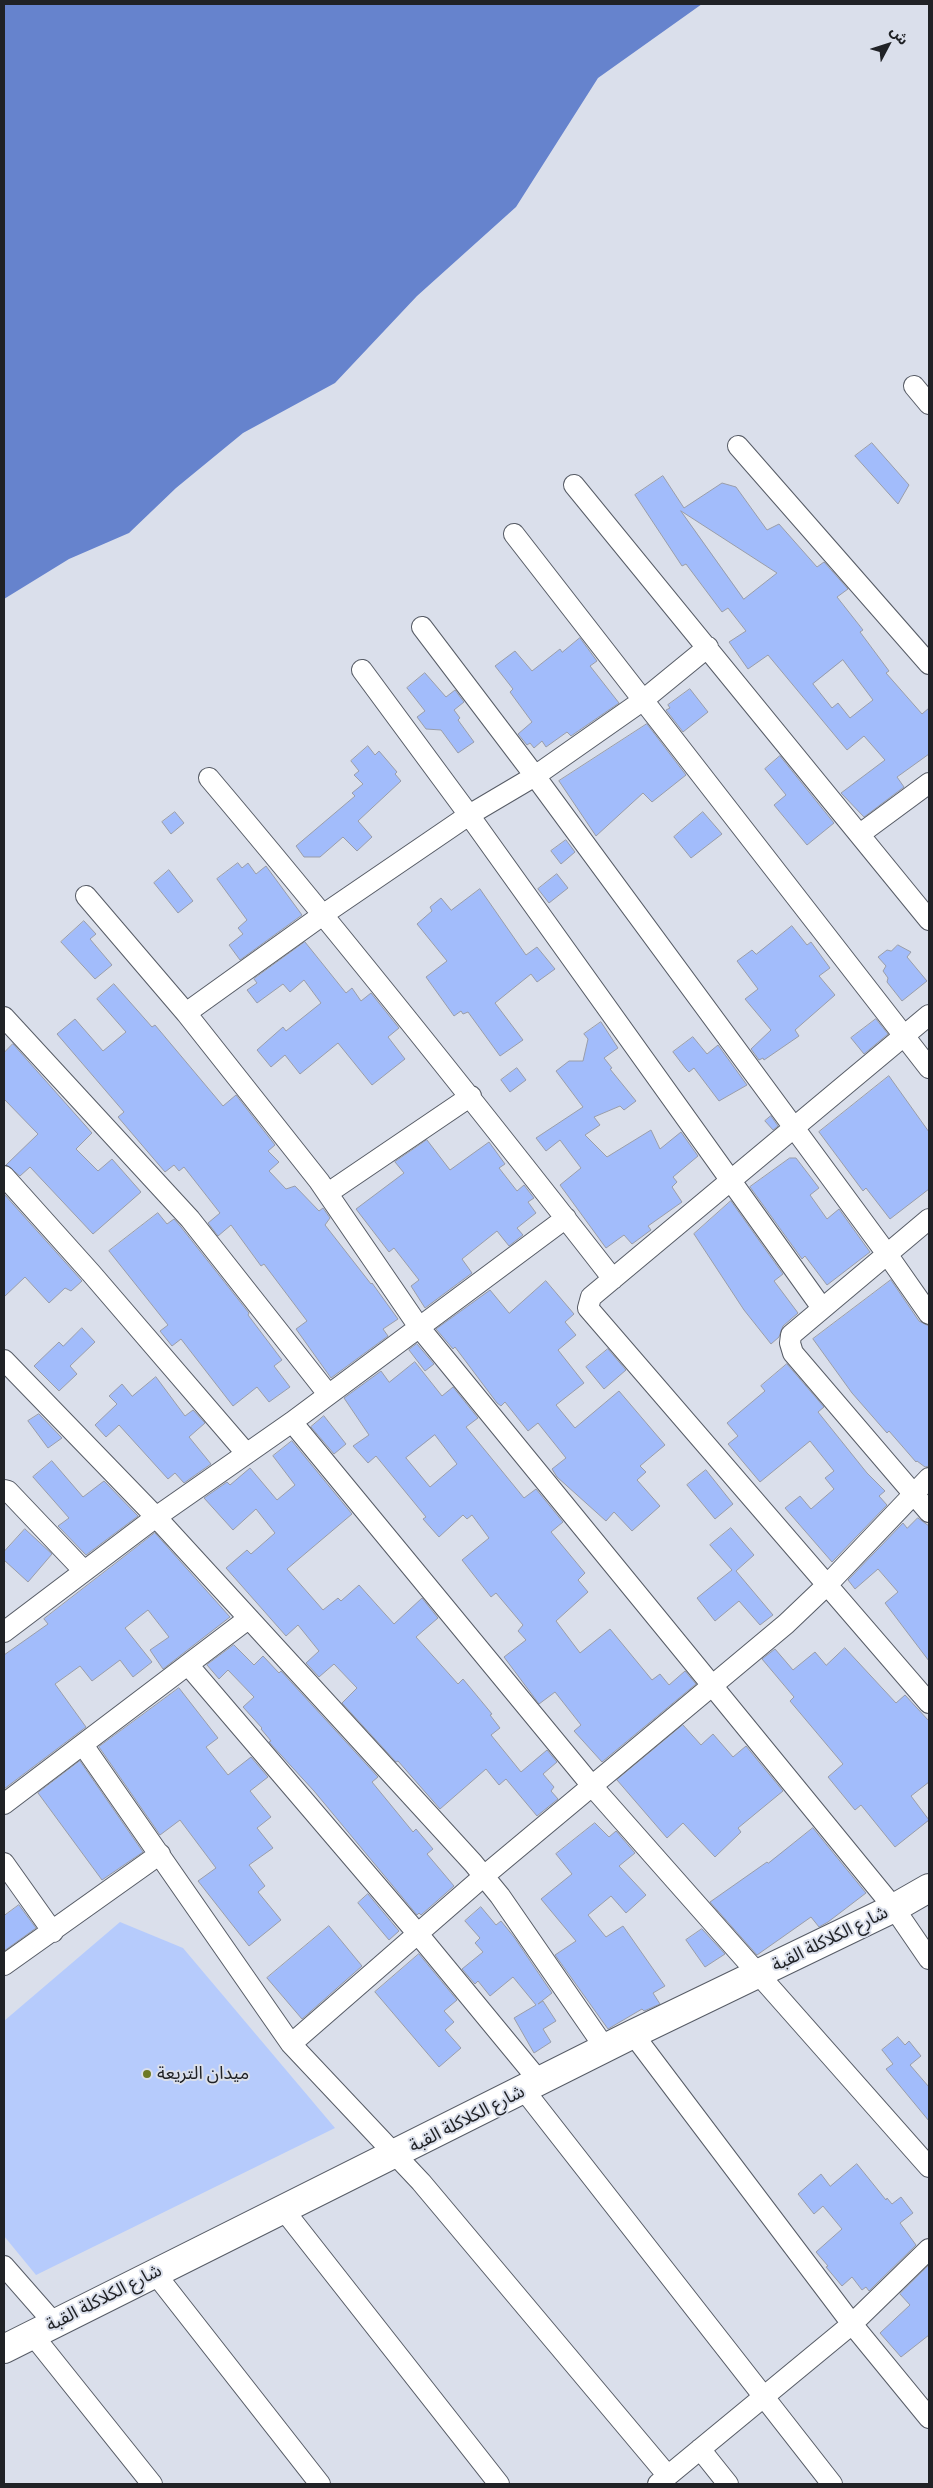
<!DOCTYPE html>
<meta charset="utf-8">
<style>
body{margin:0}
#map{position:relative;width:933px;height:2488px;overflow:hidden;background:#dadfeb;font-family:Cabin,"Noto Sans Arabic",sans-serif}
canvas{display:block}
.frame{position:absolute;inset:0;border:5px solid #202226;pointer-events:none}
.north{position:absolute;left:863px;top:20px;width:50px;height:50px;-webkit-text-stroke:4px #dadfeb;paint-order:stroke;rotate:50deg;font-size:14px;font-weight:700;line-height:20px;text-align:center;color:#202226}
.north::after{content:'';display:block;margin:auto;width:18px;height:22px;background:#202226;clip-path:polygon(50% 0,100% 100%,50% 72%,0 100%)}
</style>
<div id="map">
<canvas width="933" height="2488"></canvas>
<div class="frame"></div>
<div class="north">ش</div>
</div>
<script>
const g = document.querySelector('canvas').getContext('2d');
g.lineJoin = 'round';
function fill(path, color) {
  g.fillStyle = color;
  g.fill(path, 'evenodd');
}
function stroke(path, color, width, dash) {
  g.strokeStyle = color;
  g.lineWidth = width;
  g.lineCap = dash ? 'butt' : 'round';
  g.setLineDash(dash || []);
  g.stroke(path);
}
function label(font, color, halo, rows, align = 'center') {
  g.font = font + ' Cabin,"Noto Sans Arabic",sans-serif';
  g.lineWidth = 4;
  g.setLineDash([]);
  g.textBaseline = 'middle';
  g.strokeStyle = halo;
  g.fillStyle = color;
  for (const [text, x, y, turn = 0] of rows) {
    g.save();
    g.translate(x, y);
    g.rotate((+turn || 0) * Math.PI / 180);
    g.textAlign = isNaN(turn) ? turn : align;
    if (halo) g.strokeText(text, 0, 0);
    g.fillText(text, 0, 0);
    g.restore();
  }
}
fill(new Path2D(`
 M120,1922l63,26 152,180 -299,147 -32,-39v-215z`), '#b6cbfc');
fill(new Path2D(`
 M4,4h698l-104,74 -82,129 -99,89 -82,87 -92,50 -67,55 -47,45 -60,26 -65,40z`), '#6683cd');
const building = new Path2D(`
 M872,443l37,42 -11,19 -43,-48z
 M663,476l21,32 38,-25 14,4 31,43 12,-6 38,43 7,-5 24,27 -11,8 26,33 -3,2 29,39 -3,2 36,41 7,-6v46l-32,23 7,10 -40,30 -23,-24 44,-33 -21,-24 -17,14 -79,-95 -20,14 -19,-27 17,-11 -18,-23 -6,4 -36,-48 -4,2 -47,-71zM681,511l96,62 -33,26zM843,660l30,40 -23,18 -12,-15 -6,5 -19,-24z
 M580,638l17,23 -7,5 29,37 -48,33 -4,-4 -21,15 -4,-6 -8,7 -4,-5 -3,2 -9,-11 14,-12 -22,-30 3,-3 -18,-23 20,-15 17,20 28,-22 2,3z
 M425,673l21,24 9,-7 9,12 -10,8 6,8 -2,2 16,22 -16,11 -17,-23 -15,-1 -9,-12 8,-6 -18,-23z
 M690,689l18,23 -25,20 -17,-22 4,-2 -2,-3z
 M647,724l39,51 -34,27 -9,-9 -47,43 -37,-55z
 M368,746l7,9 4,-4 18,21 -2,2 6,7 -43,40 14,16 -15,14 -14,-14 -23,20h-16l-8,-11 59,-50 -3,-3 11,-9 -9,-9 5,-4 -8,-10z
 M780,756l54,67 -27,22 -33,-40 12,-10 -21,-26z
 M175,812l9,11 -13,11 -9,-12z
 M703,812l19,22 -31,24 -17,-21z
 M566,840l9,12 -14,12 -10,-13z
 M238,863l4,5 6,-5 8,11 10,-8 36,49 -62,45 -11,-15 14,-11 -5,-6 9,-8 -30,-41z
 M169,870l24,31 -15,12 -24,-30z
 M557,874l11,14 -19,15 -11,-14z
 M480,889l46,66 11,-8 18,22 -18,13 -6,-8 -36,29 28,37 -23,16 -32,-44 -5,2 -2,-3 -7,5 -28,-39 21,-16 -30,-37 15,-13 -2,-4 11,-9 10,12z
 M84,921l12,13 -6,5 22,26 -17,14 -34,-37z
 M792,926l15,19 4,-3 19,26 -11,8 16,19 -40,35 4,6 -35,24 -1,-2 -4,2 -8,-11 20,-19 -26,-31 13,-10 -21,-28 15,-11 4,4z
 M305,942l41,51 6,-5 9,13 10,-8 28,35 -11,9 17,22 -33,26 -34,-42 -38,31 -15,-19 -14,12 -14,-17 26,-23 3,4 35,-28 -17,-23 -14,12 -7,-8 -26,19 -10,-13 10,-7 -3,-4z
 M898,945l13,7 -4,5 20,24 -25,20 -15,-19 1,-4 -5,-7 3,-5 -8,-9 9,-7 4,1z
 M114,984l38,43 3,-2 68,81 13,-11 39,50 -7,6 11,11 -10,9 17,18 9,-3 24,25 4,-3 7,10 -5,7 46,59 1,-1 26,36 -15,10 5,7 -57,42 -35,-49 11,-8 -43,-57 -3,2 -30,-41 -13,11 -10,-13 12,-10 -36,-46 -5,4 -5,-6 -9,7 -47,-55 6,-5 -67,-78 18,-15 28,32 23,-19 -29,-33z
 M876,1019l12,15 -24,20 -13,-16z
 M601,1022l17,26 -14,10 8,10 -2,1 26,32 -12,9 -4,-4 -26,11 6,8 -15,10 22,22 44,-27 9,19 21,-17 17,24 -25,21 4,5 -5,5 10,15 -34,24 3,4 -19,14 -8,-9 -18,13 -46,-63 21,-17 -21,-28 -14,11 -10,-13 47,-31 -27,-36 13,-10h14l5,-22 -4,-5z
 M693,1037l14,17 11,-9 29,40 -28,16 -25,-33 -5,4 -3,-3 -13,-17z
 M13,1044l79,89 -16,16 22,22 14,-12 29,33 -48,42 -63,-67 -10,9 -14,-11 32,-31 -34,-35v-46z
 M517,1068l9,12 -16,12 -9,-12z
 M889,1076l40,56v57l-39,30 -24,-31 -3,3 -44,-59z
 M771,1116l7,10 -5,4 -8,-9z
 M427,1140l23,30 39,-28 16,22 -6,4 18,23 7,-6 10,13 -6,4 8,11 -19,15 6,7 -14,11 -12,-15 -35,28 10,14 -47,35 -14,-22 8,-6 -25,-32 -5,4 -33,-43 48,-36 -9,-11z
 M790,1158h6l23,30 -9,7 17,24 12,-10 31,43 -43,33 -22,-29 -3,3 -52,-72z
 M4,1194l78,87 -11,10 -6,-3 -16,15 -24,-26 -21,20z
 M731,1201l52,73 -9,7 24,32 -15,13 -4,11 -8,7 -27,-34 -50,-76z
 M158,1213l9,11 7,-5 7,8 68,86 -1,2 34,45 -8,6 16,21 -21,15 -12,-15 -24,19 -52,-67 -9,7 -12,-15 8,-6 -59,-74z
 M891,1280l28,41 10,5v140l-4,1 -8,-6 -1,1 -27,-31 -2,2 -35,-40 -39,-54z
 M546,1281l28,33 -9,8 11,13 -18,15 26,33 -28,22 19,23 44,-37 46,54 -25,21 6,6 -9,8 23,26 -28,25 -18,-19 -8,9 -49,-44 -5,-8 14,-11 -28,-35 -10,8 -23,-29 -4,4 -4,-3 -42,-56 -2,2 -17,-20 54,-39 19,23z
 M82,1328l13,14 -25,24 7,8 -18,17 -25,-25 25,-24 4,4z
 M417,1344l17,20 -9,7 -16,-21z
 M608,1349l18,21 -22,19 -18,-22z
 M415,1362l27,34 11,-9 25,31 -12,9 58,71 12,-9 27,33 -12,10 34,41 -7,7 10,12 -32,29 24,32 30,-24 42,51 8,-6 9,11 16,-14 11,13 -94,78 -28,-31 7,-6 -26,-33 -16,12 -35,-47 22,-17 -8,-9 5,-6 -27,-32 -5,4 -29,-37 27,-22 -17,-23 -5,4 -4,-4 -24,22 -16,-18 3,-2 -50,-61 -8,7 -15,-17 16,-11 -25,-37 37,-27 8,11zM435,1435l22,29 -27,23 -24,-29z
 M787,1364l37,43 -6,5 49,61 18,18 -6,5 8,9 -55,57 -47,-54 15,-12 11,13 23,-20 -9,-11 9,-7 -24,-30 -50,41 -32,-38 10,-8 -11,-13 38,-32 -4,-5z
 M156,1377l29,39 8,-6 12,13 -16,14 22,27 -27,19 -9,-10 -7,6 -49,-54 -13,12 -11,-12 22,-21 -8,-8 13,-12 10,12z
 M39,1414l23,24 -14,10 -20,-27z
 M324,1416l22,28 -12,10 -23,-27z
 M292,1441l60,73 -65,55 36,41 15,-12 3,3 18,-16 35,39 28,-26 16,20 -22,19 42,47 5,-5 29,35 -2,1 10,13 -9,7 30,37 26,-22 10,12 -14,12 11,13 -3,4 7,8 -21,17 -31,-37 -7,6 -13,-16 -46,40 -42,-48 -2,1 -54,-59 15,-15 -23,-24 -15,13 -13,-14 13,-12 -21,-26 -12,11 -60,-68 21,-18 4,4 24,-21 -19,-24 -23,21 -29,-32 23,-16 3,3 20,-17 27,32 18,-15 -22,-29z
 M52,1461l31,36 21,-16 34,35 -52,39 -28,-29 11,-8 -36,-41z
 M706,1470l27,34 -18,15 -28,-34z
 M918,1518l11,8v135l-44,-58 13,-11 -20,-23 -23,20 -7,-9 55,-57 4,5z
 M731,1528l23,27 -18,16 37,44 -13,10 -21,-24 -24,20 -18,-23 35,-28 -22,-25z
 M25,1529l27,25 -24,28 -24,-22v-8z
 M155,1533l75,84 -67,52 -13,-19 19,-13 -21,-27 -23,18 27,34 -19,15 -13,-17 -28,21 -12,-15 -25,18 31,43 -82,62v-134l44,-31 -4,-5z
 M234,1645l20,20 9,-9 16,17 2,-2 97,106 -6,5 41,50 3,-3 17,20 -6,5 27,32 -33,29 -2,-2 -2,2 -103,-124 -45,-49 2,-1 -10,-12 1,-1 -19,-21 11,-10 -26,-27 -9,9 -12,-14z
 M845,1648l51,55 9,-8 24,26v61l-18,14 18,24 -34,27 -34,-42 -6,5 -27,-33 15,-13 -53,-63 4,-4 -32,-38 13,-10 18,21 22,-18 11,13z
 M179,1688l39,50 -12,9 22,28 23,-18 17,20 -18,14 21,26 -14,11 16,20 -24,17 16,21 -7,6 23,28 -32,26 -51,-65 18,-13 -36,-48 -20,15 -61,-88z
 M683,1725l18,20 12,-11 20,23 13,-11 37,45 -45,37 3,4 -26,25 -32,-34 -16,15 -50,-58z
 M80,1761l63,91 -41,28 -64,-87z
 M595,1823l14,14 7,-6 19,22 -16,13 27,29 -20,18 -15,-17 -23,19 18,22 17,-11 42,60 -12,7 7,11 -16,7 -2,-2 -34,20 -53,-74 21,-14 -35,-42 31,-25 -16,-20z
 M813,1828l53,65 -38,29 -9,5 -8,-10 -54,38 -47,-53 57,-40 1,1z
 M368,1894l31,37 -10,9 -31,-37z
 M19,1905l17,23 -32,23v-35z
 M481,1907l15,18 5,-4 13,16 38,56 -14,11 5,-3 13,20 -13,8 8,13 -17,11 -20,-35 22,-13 -23,-28 -23,19 -12,-15 -3,3 -13,-15 21,-17 -8,-9 5,-5 -15,-17z
 M329,1926l33,40 -60,53 -35,-41z
 M702,1929l23,25 -20,13 -19,-27z
 M419,1954l38,46 -13,11 10,11 -9,8 16,18 -22,19 -64,-75z
 M898,2037l7,8 4,-4 12,15 -11,9 19,22v34l-43,-52 7,-5 -11,-14z
 M857,2164l29,36 1,-2 5,6 9,-7 12,16 -13,10 16,22 -47,46 -3,-4 -4,3 -10,-13 -10,9 -16,-19 2,-1 -12,-14 26,-23 -19,-23 -9,8 -16,-20 23,-20 9,12z
 M929,2265v70l-28,22 -21,-24 30,-28 -10,-11z`);
fill(building, '#a2bcfb');
stroke(building, '#999da9', 1);
const street = new Path2D(`
 M914,386l15,18
 M738,446l191,218
 M574,485l355,435
 M514,534l415,534
 M422,627l113,149 352,478 42,60
 M362,670l107,145 353,493
 M209,778c139,164 272,332 404,501
 M860,834l69,-51
 M86,896l100,117 133,168 100,146 475,581 35,51
 M186,1013l138,-99 145,-99 66,-39 107,-75 66,-54
 M929,1015l-338,282 -3,11 341,395
 M4,1017l186,202 138,175
 M4,1176l87,97 155,180
 M328,1193l143,-97
 M929,1219l-138,116 -1,8 3,10 136,159
 M4,1360l152,157 317,346 27,33 105,152
 M292,1422l300,364 337,381
 M4,1490l4,1 76,80
 M4,1632l152,-115 136,-95 274,-204
 M189,1666l229,268 122,148
 M83,1745l208,299 130,138 247,294
 M4,1804l244,-185
 M4,1863l49,69
 M4,1965l156,-111
 M633,2034l219,290 77,94
 M291,2044l193,-168 302,-252 42,-40 101,-106
 M524,2090l308,394
 M283,2209l216,275
 M4,2266l50,57
 M154,2272l166,212
 M32,2334l120,150
 M700,2449l28,35
 M658,2484l194,-160 77,-75`);
const secondary = new Path2D(`
 M4,2349l629,-315 261,-126 35,-20`);
stroke(street, '#575c66', 22);
stroke(secondary, '#575c66', 30);
stroke(street, '#fff', 20);
stroke(secondary, '#fff', 28);
for (const [x, y, r, color] of [
 [147,2074,5,"#6e7a25"]
]) {
  const dot = new Path2D();
  dot.arc(x, y, r, 0, 2 * Math.PI);
  g.fillStyle = color;
  g.fill(dot);
  stroke(dot, '#dadfeb', 2);
}
label('18px', '#202226', '#dadfeb', [
 ["شارع الكلاكلة القبة",830,1939,-26],
 ["شارع الكلاكلة القبة",467,2119,-27],
 ["شارع الكلاكلة القبة",104,2298,-27]
]);
label('18px', '#202226', '#dadfeb', [
 ["ميدان التريعة",157,2074]
], 'left');
</script>
